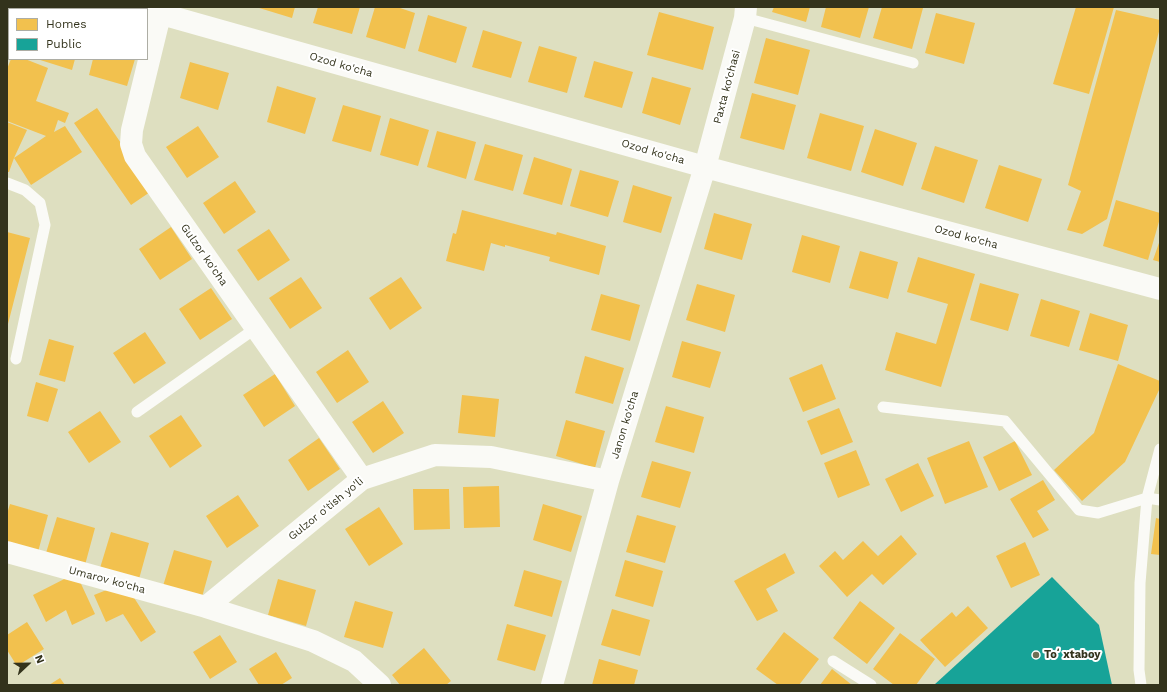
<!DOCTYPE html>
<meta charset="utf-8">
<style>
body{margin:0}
#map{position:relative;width:1167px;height:692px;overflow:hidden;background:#dedfc0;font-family:"Work Sans",sans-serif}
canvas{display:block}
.frame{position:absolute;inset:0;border:8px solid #33331c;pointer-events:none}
.legend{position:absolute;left:8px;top:8px;width:140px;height:52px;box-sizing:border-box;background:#fff;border:1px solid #adada4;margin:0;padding:5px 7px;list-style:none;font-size:12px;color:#33331c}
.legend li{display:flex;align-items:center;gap:8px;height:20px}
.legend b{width:20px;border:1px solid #adada4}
.north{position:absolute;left:8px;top:644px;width:40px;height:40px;-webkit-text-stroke:3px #fff;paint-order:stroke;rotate:68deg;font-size:11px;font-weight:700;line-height:16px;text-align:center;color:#33331c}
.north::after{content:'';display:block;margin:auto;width:14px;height:18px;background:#33331c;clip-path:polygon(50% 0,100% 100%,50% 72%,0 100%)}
</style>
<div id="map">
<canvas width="1167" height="692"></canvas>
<div class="frame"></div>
<ul class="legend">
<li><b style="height:11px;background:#f2c14e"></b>Homes</li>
<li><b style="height:11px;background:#17a398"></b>Public</li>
</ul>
<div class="north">N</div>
</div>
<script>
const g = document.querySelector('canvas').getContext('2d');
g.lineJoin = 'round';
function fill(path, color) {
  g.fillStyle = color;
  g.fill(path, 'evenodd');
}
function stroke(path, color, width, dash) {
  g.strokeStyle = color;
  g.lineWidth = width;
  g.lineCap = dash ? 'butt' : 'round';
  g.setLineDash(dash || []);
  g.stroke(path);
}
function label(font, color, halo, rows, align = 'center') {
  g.font = font + ' "Work Sans",sans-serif';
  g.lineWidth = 4;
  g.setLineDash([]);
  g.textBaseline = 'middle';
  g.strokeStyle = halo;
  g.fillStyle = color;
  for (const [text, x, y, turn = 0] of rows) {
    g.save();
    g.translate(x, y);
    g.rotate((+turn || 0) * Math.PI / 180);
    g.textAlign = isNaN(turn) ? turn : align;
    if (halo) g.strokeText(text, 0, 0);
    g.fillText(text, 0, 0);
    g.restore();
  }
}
fill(new Path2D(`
 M256,7h39l-3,11z
 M318,7h42l-8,27 -39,-11z
 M375,7h22l18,6 -10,36 -39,-12z
 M774,7h36l-4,15 -34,-10z
 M826,7h43l-9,31 -39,-11z
 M882,7h36l5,1 -11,41 -39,-11z
 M1076,7h38l-25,87 -36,-10z
 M1116,10l44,10v8l-53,191 -25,15 -15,-4 14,-39 -13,-6z
 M7,12h2v39h-2z
 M659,12l55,15 -11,43 -56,-15z
 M936,13l39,10 -11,41 -39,-11z
 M428,15l39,12 -11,36 -38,-12z
 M483,30l39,12 -11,36 -39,-11z
 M766,38l44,12 -12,45 -44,-12z
 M539,46l38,11 -10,36 -39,-11z
 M11,59h14l23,9 -12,33 33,12 -4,10 -7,-3 -4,12 11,-6 17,26 -51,33 -17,-27 32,-22 -39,-15v-52z
 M37,59h38l-3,11z
 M93,59h42l-8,27 -38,-11z
 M594,61l39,11 -11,36 -38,-11z
 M190,62l39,11 -11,37 -38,-12z
 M652,77l39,11 -11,37 -38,-12z
 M277,86l39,12 -11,36 -38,-12z
 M752,93l44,12 -12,45 -44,-12z
 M343,105l38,11 -10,36 -39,-11z
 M97,108l56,82 -22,15 -57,-82z
 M820,113l44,13 -13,45 -44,-13z
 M390,118l39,12 -11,36 -38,-11z
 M7,122l20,8 -13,28 -5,14h-2z
 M198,126l21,31 -32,21 -21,-31z
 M875,129l42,14 -14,43 -42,-14z
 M437,131l39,11 -10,37 -39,-12z
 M485,144l38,11 -10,36 -39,-11z
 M935,146l43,14 -14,43 -43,-14z
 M534,157l38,12 -10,36 -39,-11z
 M999,165l43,14 -14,43 -43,-14z
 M580,170l39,11 -11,36 -38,-11z
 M235,181l21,31 -32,22 -21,-31z
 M633,185l39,12 -11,36 -38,-11z
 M1116,200l44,13v5l-12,42 -45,-14z
 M462,210l94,25 1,-3 49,14 -7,29 -50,-14 1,-4 -45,-12v2l-14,-4 -7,28 -38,-10 7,-28 3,1z
 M714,213l38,11 -10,36 -38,-11z
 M171,227l21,32 -32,21 -21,-31z
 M269,229l21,31 -32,21 -21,-31z
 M7,232l23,6 -22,86h-1z
 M802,235l38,11 -10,37 -38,-11z
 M1160,240v22l-7,-2z
 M860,251l38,11 -10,37 -39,-11z
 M918,257l57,17 -34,113 -56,-17 11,-38 40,12 12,-40 -41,-12z
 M301,277l21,31 -32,21 -21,-31z
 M401,277l21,31 -32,22 -21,-32z
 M980,283l39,11 -11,37 -38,-11z
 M697,284l38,11 -10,37 -39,-12z
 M211,288l21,31 -32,21 -21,-31z
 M601,294l39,11 -10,36 -39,-11z
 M1041,299l39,12 -11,36 -39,-11z
 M1090,313l38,12 -10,36 -39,-11z
 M145,332l21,31 -32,21 -21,-31z
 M49,339l25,7 -9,36 -26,-7z
 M682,341l39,11 -11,36 -38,-11z
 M348,350l21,32 -32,21 -21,-31z
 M585,356l39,12 -11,36 -38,-11z
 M822,364l14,35 -33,13 -14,-34z
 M1118,364l42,17v7l-35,74 -43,39 -28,-31 40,-37z
 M275,374l20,32 -31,21 -21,-32z
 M36,382l22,7 -10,33 -21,-6z
 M462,395l37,4 -4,38 -37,-4z
 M383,401l21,32 -31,20 -21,-31z
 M666,406l38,11 -10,36 -39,-11z
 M839,408l14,34 -32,13 -14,-34z
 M100,411l21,31 -32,21 -21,-31z
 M181,415l21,31 -32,22 -21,-32z
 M566,420l39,11 -10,37 -39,-12z
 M319,438l21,31 -32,22 -20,-31z
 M969,441l19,46 -43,17 -18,-46z
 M1015,441l17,34 -33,16 -16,-34z
 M856,450l14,35 -32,13 -14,-35z
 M652,461l39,11 -11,36 -39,-11z
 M918,463l16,33 -33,16 -16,-33z
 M1043,480l12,20 -18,11 12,19 -16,8 -23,-39z
 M499,486l1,41 -36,1 -1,-41z
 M413,489h36l1,40 -36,1z
 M238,495l21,31 -32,22 -21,-32z
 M10,504l38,11 -10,37 -31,-9v-29z
 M543,504l39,12 -11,36 -38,-12z
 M379,507l24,37 -34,22 -24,-37z
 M637,515l39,11 -11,37 -39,-11z
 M57,517l38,11 -10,37 -39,-12z
 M1156,518l4,1v36l-9,-1z
 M111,532l38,11 -10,36 -39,-11z
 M901,535l16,19 -34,31 -11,-11 -25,23 -28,-31 16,-15 8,9 20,-19 15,15z
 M1025,542l15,33 -29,13 -15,-32z
 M174,550l38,11 -10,36 -39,-11z
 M785,553l10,20 -29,16 12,22 -21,10 -23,-40z
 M625,560l38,11 -10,36 -38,-11z
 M524,570l38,11 -10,36 -38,-11z
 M76,573l19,41 -23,11 -6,-15 -20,12 -13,-27z
 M278,579l38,11 -10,36 -38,-11z
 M114,587l17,6 25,39 -15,10 -18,-28 -17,8 -12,-27z
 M355,601l38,11 -10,36 -39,-11z
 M860,601l35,27 -28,36 -34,-26z
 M968,606l20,22 -43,39 -25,-27 32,-28 4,5z
 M612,609l38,11 -10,36 -39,-11z
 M27,622l17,27 -27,17 -10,-16v-15z
 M507,624l39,11 -11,36 -38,-11z
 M784,632l35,27 -20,26h-21l-22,-16z
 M900,633l35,26 -19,26h-22l-21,-16z
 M220,635l17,27 -27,17 -17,-27z
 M424,648l27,33 -5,4h-46l-8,-10z
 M276,652l16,26 -11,7h-22l-10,-16z
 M599,659l39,11 -4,15h-42z
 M832,669l20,16h-32z
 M60,678l5,7h-16z`), '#f2c14e');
fill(new Path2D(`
 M1052,577l47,48 13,60h-178z`), '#17a398');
stroke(new Path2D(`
 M745,18l168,45
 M7,183l18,7 15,13 5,22 -29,134
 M883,407l122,14 74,89 19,3 49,-15 13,2
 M137,412l119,-84
 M833,661l38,24
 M1141,685l-2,-15 1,-87 7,-85 13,-49`), '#fafaf6', 11);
stroke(new Path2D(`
 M162,7l-30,123 -1,14 4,12 227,323
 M147,10l558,157 455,122
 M7,552l199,55 107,34 41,20 26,24
 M206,607l156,-128 73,-24 56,2 117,24
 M552,685l56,-204 97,-314 40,-149 1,-11`), '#fafaf6', 22);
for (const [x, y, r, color] of [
 [1036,655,4,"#6f6f55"]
]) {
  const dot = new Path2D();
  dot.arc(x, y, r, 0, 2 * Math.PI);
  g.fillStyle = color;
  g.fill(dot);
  stroke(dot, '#fff', 1.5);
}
label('11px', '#33331c', '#fff', [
 ["Ozod ko'cha",341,65,16],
 ["Paxta ko‘chasi",727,87,-75],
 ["Ozod ko'cha",653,152,16],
 ["Ozod ko'cha",966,237,15],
 ["Gulzor ko'cha",204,255,55],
 ["Janon ko'cha",625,425,-73],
 ["Gulzor o'tish yo'li",326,509,-39],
 ["Umarov ko'cha",107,580,15]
]);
label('bold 11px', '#33331c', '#fff', [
 ["Toʻxtaboy",1044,655]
], 'left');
</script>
